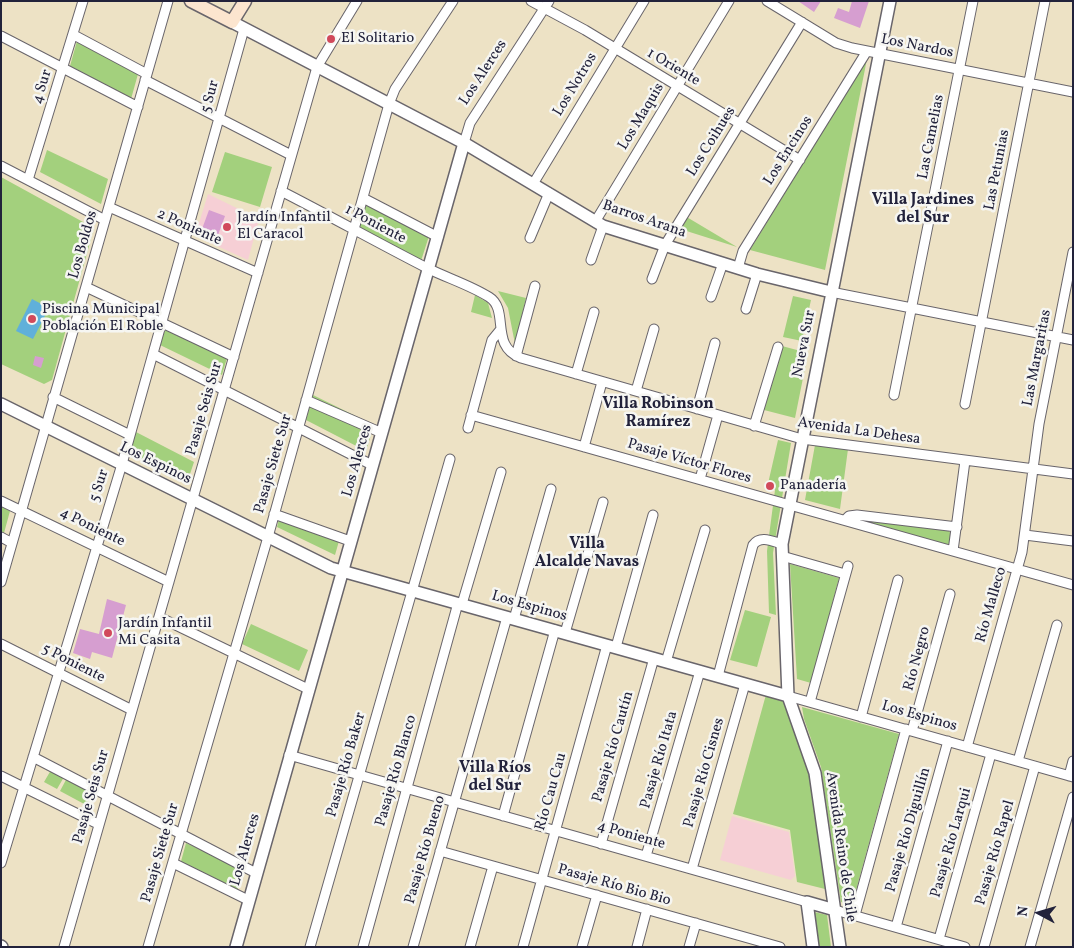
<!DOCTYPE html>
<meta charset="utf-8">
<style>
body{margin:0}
#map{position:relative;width:1074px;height:948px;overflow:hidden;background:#ede2c5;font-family:Vollkorn,serif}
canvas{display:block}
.frame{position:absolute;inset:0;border:2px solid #22223b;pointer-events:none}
.north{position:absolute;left:1014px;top:888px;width:50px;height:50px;-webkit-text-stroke:4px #f6f6f2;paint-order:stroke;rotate:276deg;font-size:14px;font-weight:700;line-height:20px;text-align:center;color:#22223b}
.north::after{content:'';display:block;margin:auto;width:18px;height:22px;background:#22223b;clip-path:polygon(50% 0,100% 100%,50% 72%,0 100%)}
</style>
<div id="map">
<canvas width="1074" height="948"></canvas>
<div class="frame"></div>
<div class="north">N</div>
</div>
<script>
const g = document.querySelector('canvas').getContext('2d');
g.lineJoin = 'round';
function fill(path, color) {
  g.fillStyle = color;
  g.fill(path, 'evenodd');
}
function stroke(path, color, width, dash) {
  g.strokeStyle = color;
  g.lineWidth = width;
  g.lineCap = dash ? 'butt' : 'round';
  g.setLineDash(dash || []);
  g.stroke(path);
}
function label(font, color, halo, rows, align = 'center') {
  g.font = font + ' Vollkorn,serif';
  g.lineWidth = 5;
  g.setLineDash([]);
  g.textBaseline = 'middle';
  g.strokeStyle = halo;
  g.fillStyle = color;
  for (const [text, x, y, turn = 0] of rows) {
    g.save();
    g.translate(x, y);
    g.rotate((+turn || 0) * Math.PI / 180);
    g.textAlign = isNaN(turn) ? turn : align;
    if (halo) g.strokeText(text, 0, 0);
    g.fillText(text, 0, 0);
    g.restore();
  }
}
fill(new Path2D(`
 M208,194l51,25 -11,41 -53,-24z
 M732,816l57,16 6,44 -4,4 -71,-20z`), '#f6cfd5');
fill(new Path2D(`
 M77,41l61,33 -7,25 -61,-33z
 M867,59l-42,211 -75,-20z
 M47,150l61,29 -7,25 -61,-32z
 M225,152l47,15 -12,40 -48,-15z
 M1,177l93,51 -42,152 -8,4 -43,-20z
 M366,204l63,32 -8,25 -62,-32z
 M685,216l52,31 -60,-19z
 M498,291l28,7 -11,46 -7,-36z
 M475,295l13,8 4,15 -21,-6z
 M793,296l18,4 -9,41 -19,-4z
 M165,330l62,28 -5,17 -62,-30z
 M782,346l26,7 -13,65 -31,-8z
 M313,395l61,30 -8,26 -60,-31z
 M136,432l58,30 -7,21 -58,-30z
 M778,440l13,3 -18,110 3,62 -7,-2 -2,-62 8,-61 -8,-2z
 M815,445l33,4 -8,60 -35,-9z
 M1,506l9,5 -6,22 -3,-2z
 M281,511l60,23 -6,21 -58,-28z
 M857,519l92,12 3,4 -1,8 -4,3 -90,-25z
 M790,564l49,14 -28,105 -14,-4z
 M745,610l26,7 -14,50 -27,-7z
 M251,624l57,26 -9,21 -57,-27z
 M767,691l16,6 27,78 15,114 -28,-7 -7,-52 -57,-16z
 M802,707l97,27 -47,171 -11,-3 -20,-135 -17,-48z
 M51,770l13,7 -7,12 -13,-7z
 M67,778l26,14 -7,13 -26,-14z
 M186,843l58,28 -8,23 -56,-29z
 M814,912l13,3 4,32h-12z`), '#a3d07d');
fill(new Path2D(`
 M32,299l17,9 -16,31 -17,-8z`), '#60b0da');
fill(new Path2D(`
 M798,1h23l-7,11z
 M852,1h17l-9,27 -26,-10 4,-10 11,4z
 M209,210l16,6 -7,19 -16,-6z
 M35,356l9,2 -3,10 -8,-3z
 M107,599l19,6 -14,53 -20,-6 -2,7 -17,-6 7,-24 19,5z`), '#d69ed0');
const minor = new Path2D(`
 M531,1l54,29 215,130
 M767,1l69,42 16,5 221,44
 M74,35l73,39
 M1,36l137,71
 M145,80l146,75
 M464,143l6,-20 79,-122
 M1,166l104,54
 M28,180l55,-179
 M533,184l111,-183
 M281,191c49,25 97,52 146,77 20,10 43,17 62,29 21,13 0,49 32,61l281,81 271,35
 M363,198l75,39
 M109,207l149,66
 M595,222l134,-221
 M530,238l19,-45
 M591,260l12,-34
 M738,268l5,-17 124,-200
 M652,279l13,-34 137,-223
 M86,287l148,70
 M831,292l242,48
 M711,297l12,-34
 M746,309l11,-35
 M153,354l219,111
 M516,356l19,-70
 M576,374l18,-62
 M636,391l18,-62
 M894,395l79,-394
 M53,397l77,38
 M306,400l76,33
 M965,404l80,-403
 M697,409l18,-66
 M471,415l602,170
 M754,426l24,-79
 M468,428l24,-88 9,-11
 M584,447l18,-65
 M700,479l18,-64
 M1,501l168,81
 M274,514l76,27
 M845,520l4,-4 8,-1 100,12
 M1025,535l48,6
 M1,537l11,6
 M953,551l12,-90
 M782,556l63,18
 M1,582l167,-581
 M462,604l39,-132
 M159,617l149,72
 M514,619l37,-130
 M565,633l38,-131
 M1,644l131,66
 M616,647l37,-132
 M666,662l39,-132
 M718,676l35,-131c7,-10 19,-4 29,-1
 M788,696l285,81
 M810,702l38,-136
 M861,717l37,-137
 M912,731l38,-137
 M967,747l55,-195 17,-128 34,-172
 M289,755l518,147
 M33,757l223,116
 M1018,761l39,-136
 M1,776l97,48
 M1069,776l4,-15
 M503,816l52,-186
 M601,844l53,-186
 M440,851l340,96
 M646,856l54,-185
 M1,863l121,-399 122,-435
 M173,863l75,37
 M692,869l53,-185
 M835,910l130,37
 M855,915l51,-186
 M896,927l52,-186
 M939,939l52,-185
 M64,947l253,-880 40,-66
 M148,947l120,-410 121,-433 6,-15 58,-88
 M310,947l140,-488
 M363,947l95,-344
 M413,947l94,-330
 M470,947l23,-81
 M523,947l84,-302
 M582,947l15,-52
 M637,947l10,-38
 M689,947l7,-24
 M984,947l51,-181
 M1030,947l43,-150`);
const tertiary = new Path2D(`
 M232,22l232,121 139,83 154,48 74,18
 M1,404l330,164 457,128
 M1,946l1,1
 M236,947l228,-804
 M813,947l-6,-45 28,8
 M840,947l-25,-174 -27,-77 -6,-152 108,-543`);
const secondary = new Path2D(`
 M191,1l41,21 13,-21`);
stroke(minor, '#69656b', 11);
stroke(tertiary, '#69656b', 14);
stroke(secondary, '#69656b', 15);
stroke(minor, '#fff', 9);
stroke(tertiary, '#fff', 11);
stroke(secondary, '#fce5cf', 12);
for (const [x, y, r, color] of [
 [331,39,5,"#d1495b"],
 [227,227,5,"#d1495b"],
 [32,319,5,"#d1495b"],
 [770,486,5,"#d1495b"],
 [108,633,5,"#d1495b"]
]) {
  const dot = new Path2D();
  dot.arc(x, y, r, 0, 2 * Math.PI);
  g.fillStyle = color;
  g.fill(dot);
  stroke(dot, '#f6f6f2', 2);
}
label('15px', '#22223b', '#f6f6f2', [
 ["El Solitario",341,39],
 ["Jardín Infantil",237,218],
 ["El Caracol",237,235],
 ["Piscina Municipal",42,310],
 ["Población El Roble",42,327],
 ["Panadería",780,486],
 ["Jardín Infantil",118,624],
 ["Mi Casita",118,641]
], 'left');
label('15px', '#22223b', '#f6f6f2', [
 ["Los Nardos",917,47,11],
 ["1 Oriente",673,68,31],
 ["Los Alerces",484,73,-57],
 ["Los Notros",576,85,-59],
 ["4 Sur",43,87,-73],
 ["5 Sur",211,97,-75],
 ["Los Maquis",642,117,-59],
 ["Las Camelias",932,137,-79],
 ["Los Coihues",712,142,-58],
 ["Los Encinos",789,151,-58],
 ["Las Petunias",998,170,-79],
 ["Barros Arana",644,220,19],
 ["1 Poniente",375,225,28],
 ["2 Poniente",189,228,24],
 ["Los Boldos",84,245,-74],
 ["Nueva Sur",805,344,-79],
 ["Las Margaritas",1038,358,-79],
 ["Pasaje Seis Sur",205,409,-74],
 ["Avenida La Dehesa",859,432,8],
 ["Los Alerces",358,461,-74],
 ["Pasaje Víctor Flores",689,462,16],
 ["Los Espinos",155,464,26],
 ["Pasaje Siete Sur",274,464,-74],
 ["5 Sur",100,486,-72],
 ["4 Poniente",92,528,26],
 ["Río Malleco",992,605,-74],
 ["Los Espinos",529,607,16],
 ["Río Negro",918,659,-75],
 ["5 Poniente",73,664,27],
 ["Los Espinos",919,717,16],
 ["Pasaje Río Cautín",614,747,-74],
 ["Pasaje Río Itata",660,760,-74],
 ["Pasaje Río Baker",347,765,-74],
 ["Pasaje Río Blanco",397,771,-74],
 ["Pasaje Río Cisnes",705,773,-74],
 ["Río Cau Cau",552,792,-74],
 ["Pasaje Seis Sur",92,797,-74],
 ["Pasaje Río Diguillín",909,830,-74],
 ["4 Poniente",631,836,16],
 ["Pasaje Río Larqui",952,843,-74],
 ["Avenida Reino de Chile",840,847,82],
 ["Los Alerces",246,850,-74],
 ["Pasaje Río Bueno",426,850,-74],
 ["Pasaje Siete Sur",161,853,-74],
 ["Pasaje Río Rapel",996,853,-74],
 ["Pasaje Río Bio Bio",614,886,16]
]);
label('bold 16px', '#22223b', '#f6f6f2', [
 ["Villa Jardines",923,201],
 ["del Sur",923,219],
 ["Villa Robinson",658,405],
 ["Ramírez",658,423],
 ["Villa",587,545],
 ["Alcalde Navas",587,563],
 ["Villa Ríos",495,769],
 ["del Sur",495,787]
]);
</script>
